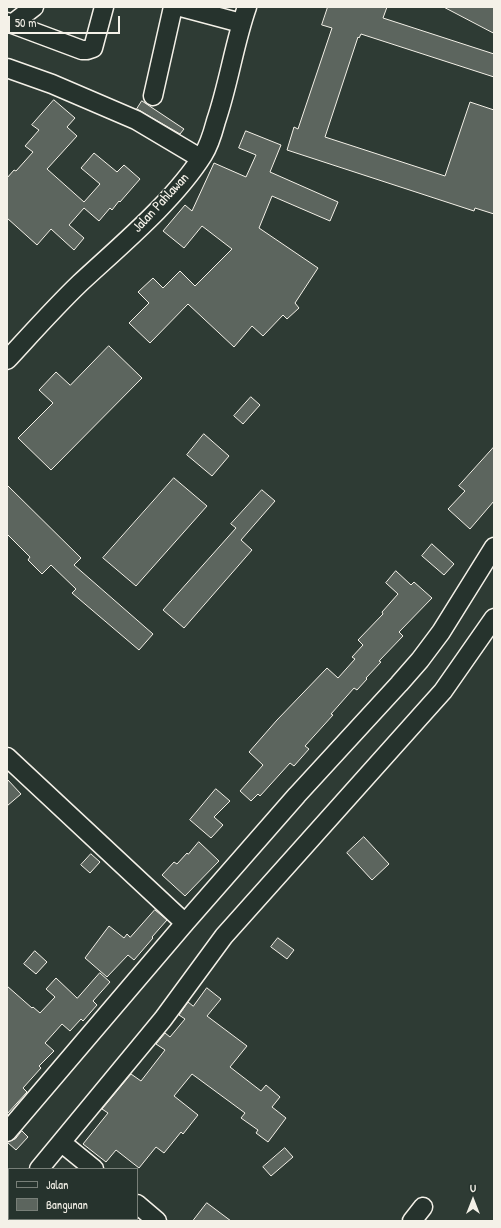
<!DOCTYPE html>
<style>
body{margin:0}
#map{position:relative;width:501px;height:1228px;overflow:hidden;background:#2e3b34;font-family:"Patrick Hand",sans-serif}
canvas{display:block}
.frame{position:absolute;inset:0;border:8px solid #f4f1e8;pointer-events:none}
.legend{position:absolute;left:8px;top:1168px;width:130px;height:52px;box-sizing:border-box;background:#26332d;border:1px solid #787f78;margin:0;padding:5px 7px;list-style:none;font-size:12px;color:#f4f1e8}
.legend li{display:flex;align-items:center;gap:8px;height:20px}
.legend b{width:20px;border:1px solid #787f78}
.north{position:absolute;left:453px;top:1180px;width:40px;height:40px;-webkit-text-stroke:3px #26332d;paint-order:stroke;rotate:0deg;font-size:11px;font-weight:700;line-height:16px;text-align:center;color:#f4f1e8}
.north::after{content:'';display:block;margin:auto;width:14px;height:18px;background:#f4f1e8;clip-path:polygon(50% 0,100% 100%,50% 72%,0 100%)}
.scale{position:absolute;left:8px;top:16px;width:112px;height:18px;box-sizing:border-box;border:2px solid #f4f1e8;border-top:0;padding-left:5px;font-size:12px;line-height:14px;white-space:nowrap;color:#f4f1e8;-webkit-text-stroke:3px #26332d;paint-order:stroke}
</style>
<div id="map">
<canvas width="501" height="1228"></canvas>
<div class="frame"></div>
<ul class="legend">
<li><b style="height:5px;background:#26332d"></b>Jalan</li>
<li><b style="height:11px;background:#5c655e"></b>Bangunan</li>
</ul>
<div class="north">U</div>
<div class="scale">50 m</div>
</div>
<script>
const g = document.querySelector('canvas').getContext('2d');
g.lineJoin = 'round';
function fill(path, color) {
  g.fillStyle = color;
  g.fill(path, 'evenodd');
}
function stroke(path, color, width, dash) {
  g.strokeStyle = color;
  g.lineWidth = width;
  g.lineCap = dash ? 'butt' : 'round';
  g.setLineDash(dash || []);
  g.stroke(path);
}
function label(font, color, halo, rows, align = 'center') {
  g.font = font + ' "Patrick Hand",sans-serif';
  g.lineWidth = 3;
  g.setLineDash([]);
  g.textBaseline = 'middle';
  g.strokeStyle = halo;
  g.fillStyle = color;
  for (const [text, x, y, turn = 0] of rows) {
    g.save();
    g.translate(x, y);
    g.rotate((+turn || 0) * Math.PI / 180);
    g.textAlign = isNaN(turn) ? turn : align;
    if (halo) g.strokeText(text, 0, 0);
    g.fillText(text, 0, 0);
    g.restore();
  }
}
const building = new Path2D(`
 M328,7h59l-4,11 111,36v23l-133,-43 -2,4 -1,-1 -33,100 120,39 25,-74 24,8v104l-19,-6 -1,3 -187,-61 7,-23 4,2 34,-101 -10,-3z
 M444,7h50v26z
 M54,100l21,18 -8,9 10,9 -30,33 37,33 16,-18 -19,-16 13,-15 23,19 7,-7 16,14 -20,23 -1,-1 -7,9 -2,-2 -11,13 -15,-13 -15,17 15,13 -10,12 -23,-21 -14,16 -30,-27v-40l7,-8 2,1 17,-19 -8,-6 14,-16 -7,-5z
 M142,101l42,28 -4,5 -43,-25z
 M246,131l35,14 -11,27 68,30 -8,19 -58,-25 -13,32 59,40 -23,35 4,5 -12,11 -4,-4 -20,21 -11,-10 -18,21 -46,-43 -38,39 -21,-20 20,-20 -11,-11 15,-14 10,10 17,-17 15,15 37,-37 -30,-23 -18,22 -21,-17 22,-26 7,6 22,-48 32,14 10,-22 -17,-7z
 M109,346l33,32 -91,92 -33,-32 35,-35 -14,-13 17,-18 14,13z
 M251,397l9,8 -17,19 -9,-8z
 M204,434l25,22 -17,20 -25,-21z
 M494,447v54l-24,28 -22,-20 17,-18 -6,-5z
 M174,478l33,28 -71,80 -33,-28z
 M7,485l74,73 -7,7 79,69 -14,16 -67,-57 4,-4 -25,-24 -9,9 -14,-14 2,-3 -23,-23z
 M262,490l13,11 -34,39 11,10 -68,78 -21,-18 73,-82 -5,-4z
 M432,544l22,20 -10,11 -22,-19z
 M396,571l15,14 3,-3 18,16 -33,34 4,4 -24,25 2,1 -15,16 1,1 -10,11 -3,-2 -23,26 2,1 -28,31 4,3 -15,17 -4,-3 -30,33 -2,-2 -7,7 -11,-10 23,-26 -14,-13 28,-32 50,-52 11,10 17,-19 -3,-2 11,-12 -5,-5 25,-26 -1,-2 16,-18 -12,-11z
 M7,779l14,15 -14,12z
 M216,789l14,12 -16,16 9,8 -12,13 -21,-18z
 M364,837l25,27 -17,16 -25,-27z
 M199,842l20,19 -34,35 -23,-21 12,-13 3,2 10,-11 1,1z
 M91,854l9,8 -10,11 -9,-8z
 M155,910l12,10 -15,17 1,1 -19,22 -6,-5 -21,22 -22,-19 24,-32 15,12 3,-4 3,3z
 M278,938l16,12 -7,9 -16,-12z
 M35,951l12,11 -11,12 -12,-10z
 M100,973l10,9 -17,19 4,4 -14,16 -2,-2 -11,12 -8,-7 -17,19 9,8 -15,15 2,2 -18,20 4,4 -20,22v-128l25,22 1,-1 7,6 15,-16 -9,-8 10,-11 21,20z
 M207,988l14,11 -14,17 40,30 -17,21 31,24 5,-6 14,12 -8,10 14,11 -18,24 -12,-9 2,-3 -17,-12 4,-5 -53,-39 -18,22 24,19 -15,19 -2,-2 -17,21 -8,-6 -17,21 -23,-18 -10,12 -23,-18 25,-31 -6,-4 29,-35 10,7 24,-31 -9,-6 9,-11 5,4 15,-18 -6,-4 9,-13 5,4z
 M22,1131l6,6 -12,13 -9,-8 8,-3z
 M285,1148l8,9 -22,19 -8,-9z
 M207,1203l24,18h-38z`);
fill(building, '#5c655e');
stroke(building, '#f4f1e8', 1);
const minor = new Path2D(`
 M181,7l60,16
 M7,22l75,28h5l6,-2 11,-41
 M12,24l22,-17
 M7,68l45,16 84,36 64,38
 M153,96l20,-89
 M7,360c24,-26 48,-53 73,-77 41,-38 94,-82 123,-128 7,-11 10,-23 13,-34 13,-38 18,-77 31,-114
 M7,757l178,166
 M7,1132l178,-209 112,-128 102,-111 21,-24 21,-28 53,-85
 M62,1143l32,26
 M39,1169l124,-150 61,-83 219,-245 51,-73
 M137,1204l20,17
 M7,1206l2,-2
 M412,1221l11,-14`);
stroke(minor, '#f4f1e8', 21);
stroke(minor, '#26332d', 18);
label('14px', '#f4f1e8', '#26332d', [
 ["Jalan Pahlawan",161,203,-47]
]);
</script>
